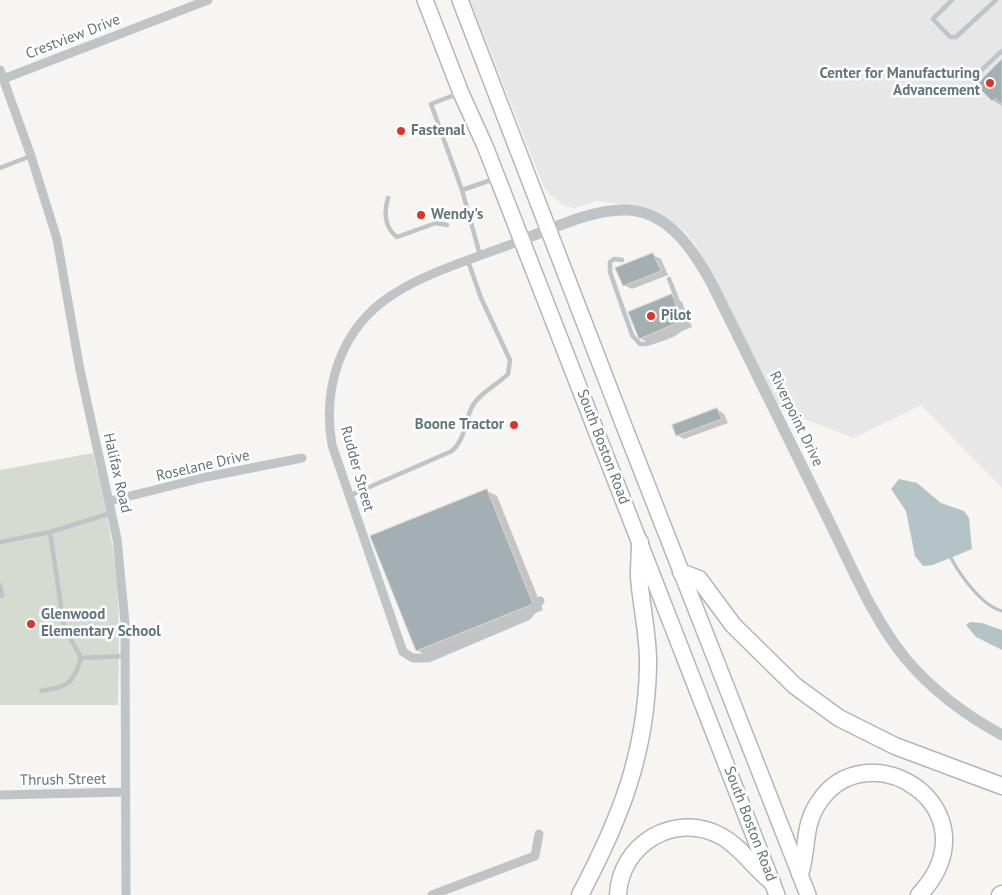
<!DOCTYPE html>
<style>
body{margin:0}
canvas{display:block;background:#f6f5f2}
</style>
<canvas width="1002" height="895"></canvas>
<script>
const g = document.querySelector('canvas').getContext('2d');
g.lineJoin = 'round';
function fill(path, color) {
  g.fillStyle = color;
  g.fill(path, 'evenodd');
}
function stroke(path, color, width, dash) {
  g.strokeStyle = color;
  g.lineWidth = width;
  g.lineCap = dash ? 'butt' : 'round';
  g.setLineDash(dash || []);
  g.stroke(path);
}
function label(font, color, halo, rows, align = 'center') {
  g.font = font + ' "PT Sans",sans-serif';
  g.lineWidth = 5;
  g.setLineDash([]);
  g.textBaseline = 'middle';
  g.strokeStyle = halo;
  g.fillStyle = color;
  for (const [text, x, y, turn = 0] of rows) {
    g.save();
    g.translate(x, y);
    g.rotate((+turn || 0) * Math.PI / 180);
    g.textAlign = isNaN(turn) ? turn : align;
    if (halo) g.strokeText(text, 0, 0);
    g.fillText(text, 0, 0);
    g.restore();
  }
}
fill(new Path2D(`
 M470,0h532v488l-81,-83 -67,33 -73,-28 -85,-165 -12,-14 -37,-23 -50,-7 -22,7 -11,-2 -15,-12 -6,-9z`), '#e6e7e6');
fill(new Path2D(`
 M93,453c10,44 21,88 24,133 3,39 2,79 1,119h-118v-235z`), '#d6dbd1');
fill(new Path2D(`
 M899,479l18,4 24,20 23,8 5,7 3,31 -39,16 -10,1 -8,-10 -9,-45 -15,-22z
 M970,622l12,1 20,7v20l-26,-13 -10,-12z`), '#b4c4c6');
fill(new Path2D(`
 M1002,62v44l-9,-6 -15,-15z
 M653,255l8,4 7,16 -36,14 -8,-4z
 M672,296l10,6 10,25 -42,17 -10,-6z
 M717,409l7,5 4,9 -44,16 -7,-4z
 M487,491l10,5 46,114 -116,46 -10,-6z`), '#0003');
stroke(new Path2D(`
 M951,558c9,17 31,48 51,53`), '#b4c4c6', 3);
const building = new Path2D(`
 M1002,59v46l-7,-7 -3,3 -16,-16z
 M653,253l8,18 -38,15 -8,-18z
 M672,294l10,27 -43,18 -11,-27z
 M717,408l5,11 -46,17 -4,-11z
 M487,489l46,115 -117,47 -46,-115z`);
fill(building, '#a3afb2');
stroke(building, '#d7d7d5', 1);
const trunk = new Path2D(`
 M425,0l36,93 24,53 292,749
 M460,0l166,431 182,464`);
const motorway = new Path2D(`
 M681,572l18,7 34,46 62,61 44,32 56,28 107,40
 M800,874c8,-24 3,-47 17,-69 49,-80 182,4 102,90
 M580,895c40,-76 66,-140 68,-228 1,-31 -7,-60 -9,-91 0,-11 1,-23 1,-34
 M618,895c2,-51 57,-84 103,-59 20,11 33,32 51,46
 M1000,895l2,-1`);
stroke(trunk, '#b2b7b9', 18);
stroke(motorway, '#b2b7b9', 19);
stroke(new Path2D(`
 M952,0l-19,19 17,18h6l40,-37
 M974,77l28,-26
 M457,94l-26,10 31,86 32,-11
 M0,168l31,-12
 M462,190l18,65
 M388,198c-4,13 -4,30 9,39l39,-14 11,2
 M622,260l-8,-1 -4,3v10l22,63 8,9h6c13,-5 38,-8 39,-25l-16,-40
 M349,496l103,-45c14,-12 12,-31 21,-46 9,-14 24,-20 35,-31l2,-14 -29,-62 -13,-37
 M111,513l-61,19 14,94 17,32 44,-2
 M0,542l50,-10
 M0,585l2,11
 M41,691c27,-5 32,-6 40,-33`), '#bfc4c6', 4.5);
stroke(new Path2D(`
 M0,70l31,86 26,83 23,131 37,169 8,84 1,272
 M3,79l205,-79
 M522,240c-40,16 -94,31 -130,55 -51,33 -70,92 -60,150l71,207 10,6h15l99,-42 13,-15
 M110,501l96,-24 96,-19
 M0,795l126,-3
 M432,895l103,-39 4,-22`), '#bfc4c6', 9);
stroke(new Path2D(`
 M522,240c91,-37 136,-57 190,44 39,78 77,156 116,235 23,46 44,98 77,139 27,32 60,57 97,77`), '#bfc4c6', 11);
stroke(trunk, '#fff', 15);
stroke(motorway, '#fff', 16);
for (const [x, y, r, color] of [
 [990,83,5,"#e23226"],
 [401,131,5,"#e23226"],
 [421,215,5,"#e23226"],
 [651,316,5,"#e23226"],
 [514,425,5,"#e23226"],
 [31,624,5,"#e23226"]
]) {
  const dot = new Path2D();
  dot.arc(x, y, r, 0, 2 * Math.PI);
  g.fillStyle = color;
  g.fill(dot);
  stroke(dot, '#fff', 2);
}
label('15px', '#61767d', '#fff', [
 ["Crestview Drive",73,37,-21],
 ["Riverpoint Drive",796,419,64],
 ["South Boston Road",603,447,69],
 ["Roselane Drive",203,466,-13],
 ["Rudder Street",357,469,74],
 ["Halifax Road",117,473,77],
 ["Thrush Street",63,780,-1],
 ["South Boston Road",750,824,69]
]);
label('bold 15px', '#61767d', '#fff', [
 ["Center for Manufacturing",980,74,"right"],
 ["Advancement",980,91,"right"],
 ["Fastenal",411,131],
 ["Wendy's",431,215],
 ["Pilot",661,316],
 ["Boone Tractor",504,425,"right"],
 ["Glenwood",41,615],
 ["Elementary School",41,632]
], 'left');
</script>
